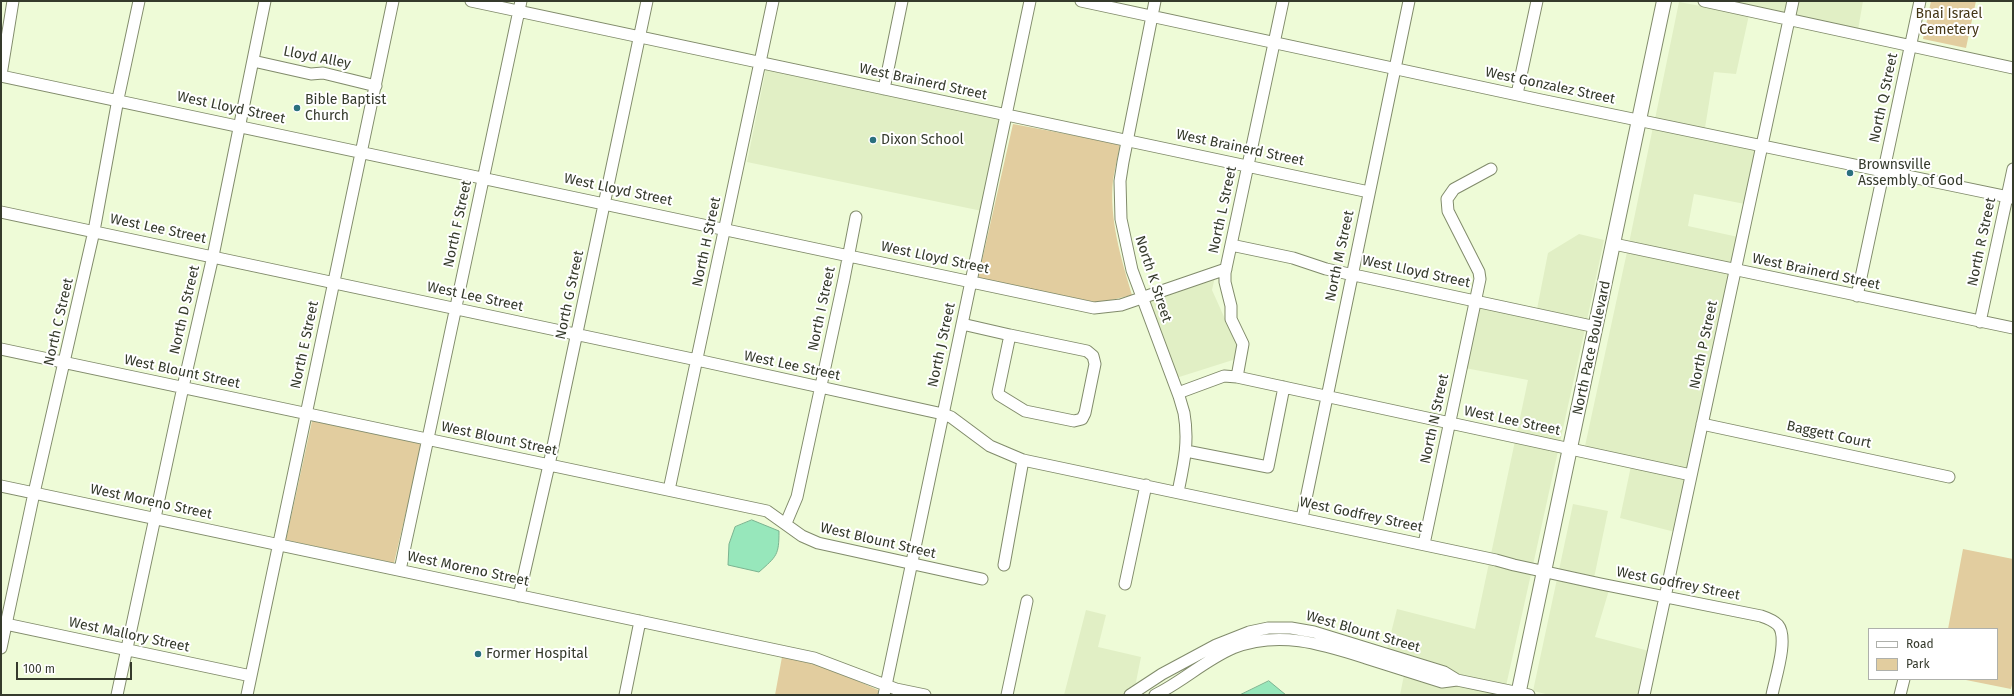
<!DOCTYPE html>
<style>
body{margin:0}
#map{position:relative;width:2014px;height:696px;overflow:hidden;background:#eefbd7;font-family:"Fira Sans",sans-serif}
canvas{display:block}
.frame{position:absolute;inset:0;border:2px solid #353a2c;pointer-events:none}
.legend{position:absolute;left:1868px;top:628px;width:130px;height:52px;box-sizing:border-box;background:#fff;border:1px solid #aeb0ab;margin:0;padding:5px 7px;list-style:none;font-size:12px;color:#353a2c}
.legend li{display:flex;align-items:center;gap:8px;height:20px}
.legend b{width:20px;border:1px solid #aeb0ab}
.scale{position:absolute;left:16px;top:662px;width:116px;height:18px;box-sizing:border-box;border:2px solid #353a2c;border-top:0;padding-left:5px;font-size:12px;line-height:14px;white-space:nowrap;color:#353a2c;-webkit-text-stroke:3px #fff;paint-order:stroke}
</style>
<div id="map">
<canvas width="2014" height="696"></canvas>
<div class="frame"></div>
<ul class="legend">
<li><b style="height:5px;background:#fff"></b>Road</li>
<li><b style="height:11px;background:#e2cd9f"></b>Park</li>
</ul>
<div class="scale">100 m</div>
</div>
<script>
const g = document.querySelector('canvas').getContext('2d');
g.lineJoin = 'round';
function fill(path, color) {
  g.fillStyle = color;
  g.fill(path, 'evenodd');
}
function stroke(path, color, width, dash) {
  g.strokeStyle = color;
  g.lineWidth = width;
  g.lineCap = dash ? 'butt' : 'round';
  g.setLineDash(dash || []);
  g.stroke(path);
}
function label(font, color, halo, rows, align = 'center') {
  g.font = font + ' "Fira Sans",sans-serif';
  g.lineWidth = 4;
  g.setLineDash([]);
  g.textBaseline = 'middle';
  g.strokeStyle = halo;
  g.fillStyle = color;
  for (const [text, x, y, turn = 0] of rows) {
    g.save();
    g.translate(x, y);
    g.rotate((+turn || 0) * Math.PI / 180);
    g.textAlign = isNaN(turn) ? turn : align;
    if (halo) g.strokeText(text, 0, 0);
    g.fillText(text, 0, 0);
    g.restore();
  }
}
fill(new Path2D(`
 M1726,1h63l-3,13z
 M1797,1h66l-5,29 -65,-14z
 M1679,2l70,13 -13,59 -22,-2 -9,56 -50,-9z
 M766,69l233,50 -17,92 -235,-49z
 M1653,127l104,22 -12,55 -51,-10 -6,32 50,11 -6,28 -103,-22z
 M1579,234l25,6 -17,80 -50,-11 11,-56z
 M1627,252l104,22 -43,196 -103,-24z
 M1215,277l-3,13 26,58 -2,11 -60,19 -29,-78z
 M1478,306l107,23 -25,113 -43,-10 11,-52 -63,-12z
 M1515,441l43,10 -25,114 -42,-11z
 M1631,466l56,12 -12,54 -55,-14z
 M1573,504l35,7 -14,67 -35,-8z
 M1489,563l42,11 -25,112 -48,-11 -71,-26 10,-40 78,20z
 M1557,579l52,11 -14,47 54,14 -9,44h-90l-17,-4z
 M1086,610l20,5 -8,32 43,10 -6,30 -13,8h-58z
 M1404,675l52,10 48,10h-104z`), '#e1efc5');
fill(new Path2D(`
 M1931,1h45l-10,47 -43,-9z
 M1013,124l107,20c-2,12 -5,24 -7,36 -4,39 8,78 19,115l-33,8 -121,-25z
 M312,421l110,23 -28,119 -108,-23z
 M1963,549l50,10v122l-2,8 -50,-10h36v-50h-49z
 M782,657l38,7 58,26 2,5h-105z`), '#e2cd9f');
const water = new Path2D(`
 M752,520l27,11c0,24 -2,25 -20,41l-31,-7 1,-21 6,-17z
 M1269,681l17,14h-46z`);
fill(water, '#97e7bb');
stroke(water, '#7ab390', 1);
const minor = new Path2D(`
 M471,1l898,191
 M1081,1l460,99 472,98
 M1155,1l-32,161 -3,19 1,38 11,51 47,126 5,17c5,29 0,50 -6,79
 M1704,1l309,67
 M253,61l58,13 12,-1 53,13
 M1,75l12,-74
 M1,76l1093,232 27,-3 105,-36
 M884,89l18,-88
 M1517,94l20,-93
 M1,212l696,148 246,54 8,3 39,29 33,14 473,100 18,5 87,19 160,32c6,2 12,4 17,9 11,13 -3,54 -6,70
 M1614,244l399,84
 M1231,245l62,13 33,11 270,58
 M1857,296l63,-295
 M1980,322l33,-153
 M962,324l48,11
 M1010,335l77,16 6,5 2,8 -10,49 -3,6 -8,2 -49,-10 -26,-16 -1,-3z
 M1,349l766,162 35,25 16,7 164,36
 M1237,377l6,-33 -12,-25v-13l-6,-24v-9l58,-272
 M1178,393l46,-17 13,1 454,98
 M1702,424l247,53
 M1186,451l82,16 16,-80
 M1,486l813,172 82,31 29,6
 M669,490l104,-489
 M1302,518l107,-517
 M786,523l11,-26 47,-218 12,-62
 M1424,544l56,-265 -1,-7 -31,-61 -1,-12 7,-10 37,-20
 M1004,565l19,-105
 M400,570l121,-569
 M1125,584l21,-99
 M519,596l30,-131 98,-464
 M1,623l250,53
 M1,648l33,-155 60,-262 24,-132 21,-98
 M117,695l66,-308 30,-131 52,-255
 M247,695l146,-694
 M625,695l15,-74
 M884,695l146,-694
 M1007,695l20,-94
 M1130,695l32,-21 54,-29 33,-13 19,-4h23l23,4 130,40 13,8
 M1155,695c27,-13 50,-35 78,-47 46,-18 89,-4 133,10 26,8 51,16 76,24l15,-2 72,15
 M1644,695l149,-694
 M1900,695l4,-16`);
const major = new Path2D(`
 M1518,695l146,-694`);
stroke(minor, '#818b6b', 13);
stroke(major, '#818b6b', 16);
stroke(minor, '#fff', 11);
stroke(major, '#fff', 14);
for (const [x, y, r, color] of [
 [297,108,4,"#2a707e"],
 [873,140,4,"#2a707e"],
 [1850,173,4,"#2a707e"],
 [478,654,4,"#2a707e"]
]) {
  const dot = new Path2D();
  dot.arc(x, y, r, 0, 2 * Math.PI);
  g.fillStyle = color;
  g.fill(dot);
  stroke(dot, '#fff', 1.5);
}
label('14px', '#443616', '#fff', [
 ["Bnai Israel",1949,14],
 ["Cemetery",1949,30]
]);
label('14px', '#353a2c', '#fff', [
 ["Lloyd Alley",317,58,11],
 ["West Brainerd Street",923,82,12],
 ["West Gonzalez Street",1550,86,12],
 ["North Q Street",1884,98,-78],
 ["West Lloyd Street",231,108,12],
 ["West Brainerd Street",1240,148,12],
 ["West Lloyd Street",618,190,12],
 ["North L Street",1223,210,-78],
 ["North F Street",458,224,-78],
 ["West Lee Street",158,229,12],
 ["North H Street",707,242,-78],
 ["North R Street",1982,242,-78],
 ["North M Street",1340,256,-78],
 ["West Lloyd Street",935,258,12],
 ["West Lloyd Street",1416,272,12],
 ["West Brainerd Street",1816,272,12],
 ["North K Street",1153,279,72],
 ["North G Street",570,295,-78],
 ["West Lee Street",475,297,12],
 ["North I Street",822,309,-78],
 ["North D Street",185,310,-77],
 ["North C Street",59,322,-77],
 ["North E Street",305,345,-78],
 ["North J Street",942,345,-78],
 ["North P Street",1704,345,-78],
 ["North Pace Boulevard",1592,348,-78],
 ["West Lee Street",792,366,12],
 ["West Blount Street",182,372,12],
 ["North N Street",1435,419,-78],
 ["West Lee Street",1512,421,12],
 ["Baggett Court",1829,435,12],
 ["West Blount Street",499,439,12],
 ["West Moreno Street",151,502,12],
 ["West Godfrey Street",1361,515,12],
 ["West Blount Street",878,541,13],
 ["West Moreno Street",468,569,12],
 ["West Godfrey Street",1678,584,11],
 ["West Blount Street",1363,632,16],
 ["West Mallory Street",129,635,12]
]);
label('14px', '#353a2c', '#fff', [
 ["Bible Baptist",305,100],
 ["Church",305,116],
 ["Dixon School",881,140],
 ["Brownsville",1858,165],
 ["Assembly of God",1858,181],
 ["Former Hospital",486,654]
], 'left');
</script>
